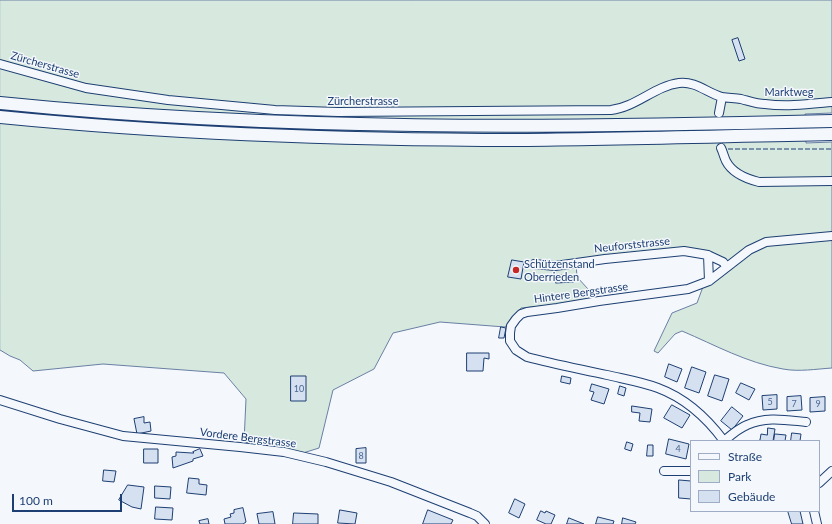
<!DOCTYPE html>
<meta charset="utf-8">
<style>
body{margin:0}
#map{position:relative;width:832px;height:524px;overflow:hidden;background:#f4f7fb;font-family:Lato,sans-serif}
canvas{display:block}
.legend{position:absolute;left:690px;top:440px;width:130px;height:72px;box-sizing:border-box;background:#f4f7fb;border:1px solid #9eadc5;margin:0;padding:5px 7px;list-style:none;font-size:12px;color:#1d3f73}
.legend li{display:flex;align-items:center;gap:8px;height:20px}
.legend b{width:20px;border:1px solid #9eadc5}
.scale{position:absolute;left:12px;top:494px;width:110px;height:18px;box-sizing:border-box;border:2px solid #1d3f73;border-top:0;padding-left:5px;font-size:12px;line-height:14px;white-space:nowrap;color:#1d3f73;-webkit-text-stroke:3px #f4f7fb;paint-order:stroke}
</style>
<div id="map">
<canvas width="832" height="524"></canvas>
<ul class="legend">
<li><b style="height:5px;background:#f4f7fb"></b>Straße</li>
<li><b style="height:11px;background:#d7e8df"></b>Park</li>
<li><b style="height:11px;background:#d5e0f0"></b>Gebäude</li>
</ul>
<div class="scale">100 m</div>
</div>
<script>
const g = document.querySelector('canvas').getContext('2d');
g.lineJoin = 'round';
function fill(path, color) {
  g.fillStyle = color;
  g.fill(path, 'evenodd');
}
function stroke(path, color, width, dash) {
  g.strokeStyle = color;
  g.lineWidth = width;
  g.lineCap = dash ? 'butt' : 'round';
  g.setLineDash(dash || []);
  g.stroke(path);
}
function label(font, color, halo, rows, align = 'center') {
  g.font = font + ' Lato,sans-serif';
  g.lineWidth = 3;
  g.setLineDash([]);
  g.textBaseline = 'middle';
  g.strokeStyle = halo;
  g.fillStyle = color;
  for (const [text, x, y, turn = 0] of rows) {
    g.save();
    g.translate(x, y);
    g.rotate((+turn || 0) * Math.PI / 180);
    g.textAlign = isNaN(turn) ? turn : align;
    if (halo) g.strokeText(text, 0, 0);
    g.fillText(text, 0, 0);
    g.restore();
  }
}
const green = new Path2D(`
 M0,0h832v113l-27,1 1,29 26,-1v226c-16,1 -33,4 -49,1 -36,-6 -68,-24 -101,-38l-7,3 -17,19 -4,-2 18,-38 25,-10 7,-19 23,-17 -29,-14 -122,10 1,14 22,24 -78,7 -16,19 -65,-5 -47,11 -19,36 -41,21 -14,58 -16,5 -59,-11 2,-43 -22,-26 -121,-9 -70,7 -13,-11 -10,-4 -10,-6z`);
fill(green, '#d7e8df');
stroke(green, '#687fa3', 1);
const building = new Path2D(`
 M738,38l7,21 -6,2 -7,-21z
 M512,260l12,2 -3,17 -13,-2z
 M555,275h19v7l-18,1z
 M501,327l5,1 -2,10h-5z
 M467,353h22v6l-5,-1 -1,13h-16z
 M669,364l13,5 -5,13 -12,-5z
 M692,367l14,5 -7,21 -14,-5z
 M715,375l14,4 -7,22 -14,-5z
 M291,376h15v25h-15z
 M562,376l9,2 -1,6 -9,-2z
 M741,383l14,6 -6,11 -13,-7z
 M592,384l17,5 -5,15 -13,-4 3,-8 -4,-1z
 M620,386l6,2 -2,8 -6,-2z
 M777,395v14l-14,1 -1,-14z
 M801,396l1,14 -15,1v-14z
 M825,397v14l-15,1v-14z
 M672,405l18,10 -8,13 -18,-10z
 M632,406l20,3 -2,13 -11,-1 1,-8 -8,-1z
 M732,407l11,9 -11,14 -11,-9z
 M144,417v6l6,-1 1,9 -14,3 -3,-15z
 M768,428l7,1 -2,12h-15l2,-1 1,-6 6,1z
 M792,433l9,1 -1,7h-9z
 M775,434l11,1 -1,6h-11z
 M669,439l20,5 -3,15 -20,-5z
 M627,442l6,2 -2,7 -6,-2z
 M648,445h5v11h-6z
 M366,448v15h-10v-14z
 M144,449h14v14h-14z
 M200,449l3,7 -10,3v2l-20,7 -1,-11 4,-1v-4l16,1h2l-1,-1z
 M104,470l12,1 -2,11 -11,-1z
 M189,478l10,1v5l8,1 -1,10 -19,-2z
 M679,480l12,1v18l-12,-1z
 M128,485l16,2 -3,22 -9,-2 -13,-7z
 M155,486l16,1 -1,12 -15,-1z
 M515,499l10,5 -6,14 -10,-5z
 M156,507l17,1 -1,12 -17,-1z
 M243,508l3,14 -3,2h-18l-1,-5 7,-2 -1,-3 4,-1v-3z
 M340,510l17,3 -2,11 -17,-1z
 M428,510l25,10 -2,4h-28z
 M541,511l4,2 1,-2 9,4 -4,9h-5l-9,-4z
 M788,511h12l3,13h-11z
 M273,512l2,12h-16l-2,-10z
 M294,513l24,1v10h-25z
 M598,517l16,4 -1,3h-17z
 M569,518l15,6h-17z
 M623,518l13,4 -1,2h-13z
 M208,519l1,5h-9l-1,-3z`);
fill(building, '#d5e0f0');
stroke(building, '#1d3f73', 1);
const minor = new Path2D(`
 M0,64l86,24 82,12 107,10 63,2 273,-2c25,-3 44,-24 68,-27 17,-2 28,10 43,14 6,1 13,1 19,2 8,2 16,5 24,5 22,3 45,0 67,-2
 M719,113l3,-16
 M721,148c2,4 3,9 5,13 6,12 21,18 33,21l73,-1
 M708,255l1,26
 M534,264l21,2 50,-7 79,-8 24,4 15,7 4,5
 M0,400l60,19 63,17 117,11 44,5 42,10 65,20 79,31 7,3 8,8
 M724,441c-17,-23 -39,-43 -66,-53 -16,-6 -34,-9 -51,-13 -27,-6 -54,-11 -80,-18l-11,-7 -6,-9v-8l1,-7 5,-7 5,-5 6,-2 30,-4 42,-7 89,-12 21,-8 40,-31 17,-8 66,-6
 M724,441c7,-6 15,-13 23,-16 19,-9 39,-5 59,-3
 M664,471h27
 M819,483l13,-12
 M814,511l3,13`);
const highway = new Path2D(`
 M0,103c277,28 554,25 832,18
 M0,117c172,17 346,23 518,23 105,-1 209,-4 314,-6`);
stroke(minor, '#1d3f73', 10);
stroke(highway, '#1d3f73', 14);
stroke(minor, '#f4f7fb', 8);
stroke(highway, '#f4f7fb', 12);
stroke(new Path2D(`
 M728,149h104`), '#1d3f73', 1, [5, 2]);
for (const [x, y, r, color] of [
 [516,270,4,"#c62828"]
]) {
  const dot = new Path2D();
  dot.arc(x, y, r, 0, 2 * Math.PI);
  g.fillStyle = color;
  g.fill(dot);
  stroke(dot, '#f4f7fb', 1.5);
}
label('9px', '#4b6792', null, [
 ["10",299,389],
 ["5",770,402],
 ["7",794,404],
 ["9",818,404],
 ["4",678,449],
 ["8",361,456]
]);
label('11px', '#1d3f73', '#f4f7fb', [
 ["Zürcherstrasse",45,65,16],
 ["Marktweg",789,92],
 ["Zürcherstrasse",363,101],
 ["Neuforststrasse",632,245,-6],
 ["Hintere Bergstrasse",581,293,-8],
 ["Vordere Bergstrasse",248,438,7]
]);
label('11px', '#1d3f73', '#f4f7fb', [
 ["Schützenstand",524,264],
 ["Oberrieden",524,277]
], 'left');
</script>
